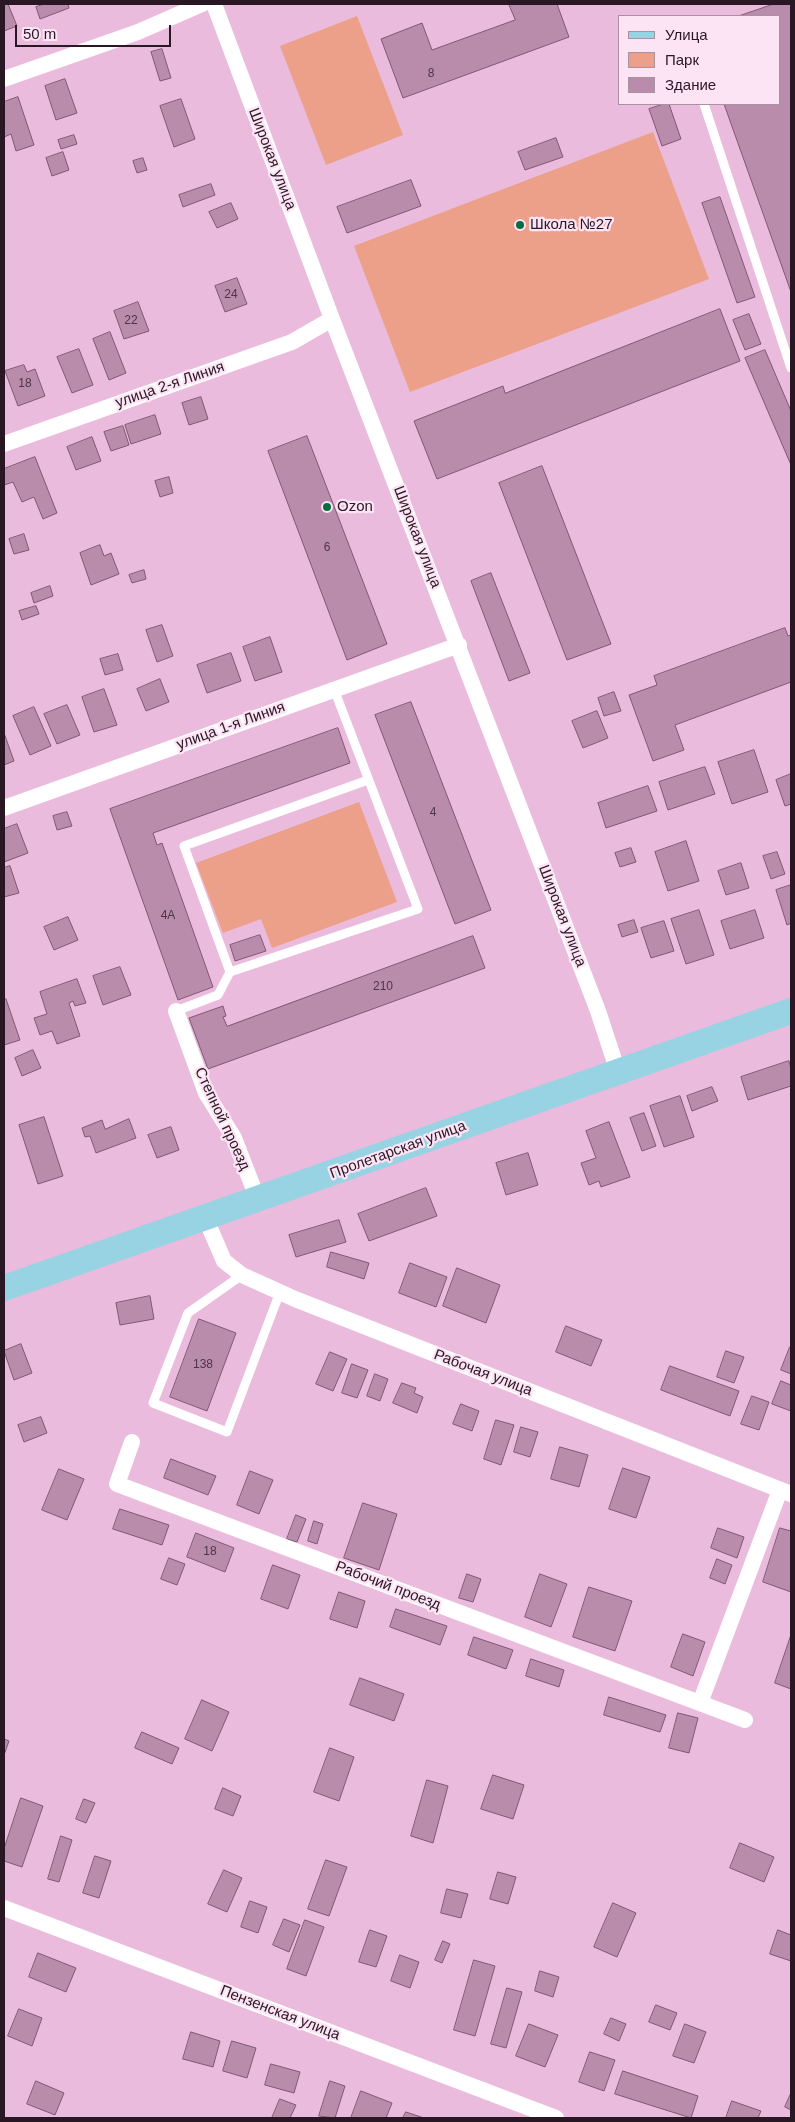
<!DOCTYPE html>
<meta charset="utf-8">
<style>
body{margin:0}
#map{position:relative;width:795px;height:2122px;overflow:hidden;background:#eabbdc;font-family:Arial,sans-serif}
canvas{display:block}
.frame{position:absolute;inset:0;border:5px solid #291824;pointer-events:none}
.legend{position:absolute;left:618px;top:15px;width:162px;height:90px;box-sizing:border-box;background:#fde4f5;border:1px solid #a892a1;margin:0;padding:6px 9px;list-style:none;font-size:15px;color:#291824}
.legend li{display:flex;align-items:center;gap:10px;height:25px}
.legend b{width:25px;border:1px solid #a892a1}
.scale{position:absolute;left:15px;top:25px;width:156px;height:22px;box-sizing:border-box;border:2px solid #291824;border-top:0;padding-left:6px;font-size:15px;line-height:18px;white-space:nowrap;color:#291824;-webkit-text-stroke:4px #fde4f5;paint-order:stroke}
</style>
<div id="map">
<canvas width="795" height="2122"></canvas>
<div class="frame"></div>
<ul class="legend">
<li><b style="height:6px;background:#97d3e2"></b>Улица</li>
<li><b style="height:14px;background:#eca08a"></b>Парк</li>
<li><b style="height:14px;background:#b98cac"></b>Здание</li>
</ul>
<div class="scale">50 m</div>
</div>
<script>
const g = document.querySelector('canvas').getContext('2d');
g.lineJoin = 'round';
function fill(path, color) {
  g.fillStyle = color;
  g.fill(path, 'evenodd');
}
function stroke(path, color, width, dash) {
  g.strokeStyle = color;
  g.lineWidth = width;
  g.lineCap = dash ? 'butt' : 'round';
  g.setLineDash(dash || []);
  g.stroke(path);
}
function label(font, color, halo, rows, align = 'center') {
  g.font = font + ' Arial,sans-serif';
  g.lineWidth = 4.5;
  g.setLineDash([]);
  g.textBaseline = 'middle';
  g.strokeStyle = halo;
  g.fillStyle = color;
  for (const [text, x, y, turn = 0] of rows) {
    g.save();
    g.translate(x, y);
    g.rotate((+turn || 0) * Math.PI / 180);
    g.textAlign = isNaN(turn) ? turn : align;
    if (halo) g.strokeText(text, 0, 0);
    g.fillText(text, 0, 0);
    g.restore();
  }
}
fill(new Path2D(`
 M357,16l46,119 -77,30 -46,-119z
 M653,132l56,147 -299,113 -56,-146z
 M359,802l38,100 -125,46 -11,-29 -38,14 -27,-70z`), '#eca08a');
const building = new Path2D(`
 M4,4h4l9,22 -13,5z
 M45,4h23l1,4 -29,11 -4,-12z
 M509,4h48l12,33 -166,61 -22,-59 41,-16 10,27 83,-30z
 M774,4h17v288l-67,-188h55v-88h-40z
 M162,49l9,29 -11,3 -9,-29z
 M65,79l12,34 -21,7 -11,-34z
 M18,97l16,48 -18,6 -5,-17 -7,3v-35z
 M181,99l14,40 -21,8 -14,-41z
 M664,104h5l12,35 -19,7 -13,-37z
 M74,135l3,9 -16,5 -3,-9z
 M556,138l7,19 -38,13 -7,-18z
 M63,152l6,18 -17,6 -6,-18z
 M143,158l4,12 -10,3 -4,-12z
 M411,180l10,26 -74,27 -10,-26z
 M211,184l4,11 -32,12 -4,-12z
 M720,197l35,100 -18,6 -35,-100z
 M231,203l7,16 -21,9 -8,-16z
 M237,278l10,26 -22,8 -10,-26z
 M138,302l11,29 -25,8 -10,-28z
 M720,309l20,52 -303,118 -23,-58 89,-35 2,7z
 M749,314l12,30 -16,6 -12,-30z
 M110,332l16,41 -17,7 -16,-41z
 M79,349l14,36 -21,8 -15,-36z
 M765,350l26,61v54l-46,-107z
 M24,365l3,7 8,-3 10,27 -27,10 -13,-35z
 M201,397l7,22 -19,6 -7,-22z
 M155,415l6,19 -30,10 -6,-19z
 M123,426l6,19 -18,6 -7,-19z
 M307,436l80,208 -40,16 -79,-209z
 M92,437l9,24 -25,9 -9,-23z
 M35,457l22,56 -14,6 -9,-22 -12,5 -9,-20 -9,3v-16z
 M542,466l69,178 -44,16 -68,-177z
 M169,477l4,16 -13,4 -5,-16z
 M24,534l5,16 -15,4 -5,-15z
 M100,545l4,11 7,-3 8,21 -28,11 -11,-32z
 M144,570l2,9 -14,4 -3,-8z
 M491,573l39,100 -21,8 -38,-100z
 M50,586l3,10 -19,7 -3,-10z
 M36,606l3,8 -17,6 -3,-9z
 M162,625l11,31 -16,6 -11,-32z
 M785,628l3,8 3,-1v47l-116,43 9,25 -31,11 -24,-66 28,-10 -3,-9z
 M270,637l12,35 -27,9 -12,-34z
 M231,653l10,28 -34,12 -10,-28z
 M118,654l5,16 -18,5 -5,-16z
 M160,679l9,23 -23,9 -9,-22z
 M104,689l13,36 -23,7 -12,-35z
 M614,692l7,19 -17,5 -6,-18z
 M411,702l80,208 -36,14 -80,-209z
 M67,705l13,30 -23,9 -13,-30z
 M34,707l17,39 -21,9 -17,-39z
 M597,711l11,27 -25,10 -11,-27z
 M338,728l12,35 -197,70 4,12 5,-2 51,144 -35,13 -68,-191z
 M4,733l10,28 -10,4z
 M754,750l14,42 -36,12 -14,-42z
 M705,767l10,27 -47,16 -9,-28z
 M791,774v30l-6,2 -9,-26z
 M648,786l9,25 -51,17 -8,-25z
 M67,812l5,14 -15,4 -4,-14z
 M17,824l11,29 -24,9v-33z
 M686,841l13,40 -31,10 -13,-39z
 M631,848l5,14 -16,5 -5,-14z
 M777,852l8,22 -14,5 -8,-23z
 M741,863l8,25 -23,7 -8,-24z
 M10,866l9,27 -15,4v-29z
 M791,885v38l-4,2 -11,-35z
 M699,910l15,45 -28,9 -15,-45z
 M755,910l9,28 -34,11 -9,-28z
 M68,917l10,23 -24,10 -10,-23z
 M634,920l4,12 -16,5 -4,-12z
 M664,921l10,30 -23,7 -10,-30z
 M260,935l6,16 -31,10 -5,-16z
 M473,936l12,32 -277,101 -19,-51 34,-12 3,10 -3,1 4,9z
 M120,967l11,28 -28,10 -10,-29z
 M77,979l9,24 -11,3 -2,-5 -4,2 11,33 -23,8 -5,-13 -12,4 -6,-17 13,-4 -7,-22z
 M6,999l14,41 -16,5v-45z
 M33,1050l8,18 -19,8 -7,-18z
 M789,1061l2,8v17l-43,14 -7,-23z
 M712,1087l6,14 -26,10 -5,-15z
 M680,1096l14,41 -30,10 -14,-41z
 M644,1113l12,33 -14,5 -12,-33z
 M44,1117l19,59 -25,8 -19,-59z
 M129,1119l7,19 -40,15 -6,-17 -5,1 -3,-9 20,-8 3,9z
 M609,1122l21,55 -29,10 -2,-6 -10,4 -8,-22 15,-5 -10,-27z
 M171,1127l8,23 -22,8 -9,-23z
 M528,1153l10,32 -32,10 -10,-32z
 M426,1188l11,28 -68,25 -11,-27z
 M339,1220l7,22 -50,15 -7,-22z
 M331,1252l38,11 -5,16 -37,-12z
 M410,1263l37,14 -11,30 -37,-14z
 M457,1268l43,17 -14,38 -43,-17z
 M150,1296l4,23 -34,6 -4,-22z
 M199,1319l37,14 -29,78 -37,-14z
 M566,1326l36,14 -11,26 -35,-14z
 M21,1344l11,29 -18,7 -10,-29z
 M790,1347h1v27l-10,-4z
 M726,1351l18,6 -10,26 -17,-6z
 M330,1352l17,7 -14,32 -17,-7z
 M352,1364l16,6 -11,28 -15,-5z
 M670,1366l69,25 -9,25 -69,-26z
 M375,1374l13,5 -8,22 -13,-5z
 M781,1381l10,4v26l-19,-7z
 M402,1383l14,5 -2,5 9,4 -6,16 -24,-10z
 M752,1396l17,6 -10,28 -18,-6z
 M461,1404l18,7 -7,20 -19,-7z
 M41,1417l6,16 -23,9 -6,-17z
 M496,1420l18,5 -13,40 -17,-6z
 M521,1427l17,5 -8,25 -16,-5z
 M560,1447l28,8 -9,32 -28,-8z
 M171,1459l45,17 -8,19 -44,-17z
 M623,1468l27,9 -14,41 -27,-9z
 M59,1469l25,10 -17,41 -25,-10z
 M250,1471l23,9 -14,34 -22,-9z
 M363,1503l34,11 -18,56 -35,-12z
 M120,1509l49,16 -7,20 -49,-16z
 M296,1515l10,4 -9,23 -10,-3z
 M314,1521l9,3 -6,20 -9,-3z
 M718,1528l26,9 -7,21 -26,-10z
 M780,1528l11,3v61l-28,-10z
 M196,1533l38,15 -9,24 -38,-15z
 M169,1558l16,6 -8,21 -16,-6z
 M717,1559l15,6 -7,19 -15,-6z
 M273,1565l27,10 -12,34 -27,-10z
 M467,1574l14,5 -8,23 -14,-4z
 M540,1574l27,10 -16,43 -26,-10z
 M589,1587l43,14 -17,50 -42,-14z
 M339,1592l26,9 -8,27 -27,-9z
 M396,1609l51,17 -7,19 -50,-18z
 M683,1634l22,8 -12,34 -22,-9z
 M791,1635v54l-16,-6z
 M474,1637l39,13 -7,19 -38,-14z
 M531,1659l33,11 -5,17 -33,-11z
 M360,1678l44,16 -10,27 -44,-16z
 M609,1697l57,18 -6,17 -56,-17z
 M202,1700l27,12 -17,39 -27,-12z
 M678,1713l20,5 -9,35 -20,-5z
 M142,1732l37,16 -7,16 -37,-16z
 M4,1739l5,2 -5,14z
 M330,1748l24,9 -15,44 -25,-9z
 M493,1775l31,10 -11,34 -32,-10z
 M427,1780l21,6 -15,57 -22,-7z
 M223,1788l18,8 -8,20 -18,-7z
 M21,1798l22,8 -21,61 -18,-6v-12z
 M84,1799l11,4 -9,20 -10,-4z
 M61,1836l11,4 -13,42 -11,-3z
 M740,1843l34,14 -10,25 -34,-14z
 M95,1856l16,5 -12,37 -16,-5z
 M326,1860l21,7 -18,49 -21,-7z
 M224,1870l18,8 -15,34 -19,-8z
 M498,1872l18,5 -8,27 -18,-5z
 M447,1889l21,5 -7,24 -20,-5z
 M250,1901l17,6 -9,26 -17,-6z
 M613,1903l23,10 -19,44 -23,-10z
 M284,1919l16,6 -11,27 -16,-7z
 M305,1920l19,7 -18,49 -19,-7z
 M370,1930l17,6 -11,31 -17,-5z
 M778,1930l13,5v26l-21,-7z
 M443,1941l7,3 -8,19 -7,-3z
 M38,1953l38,15 -10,24 -37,-15z
 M400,1955l19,7 -9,26 -19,-7z
 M474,1960l21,6 -20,70 -21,-6z
 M540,1971l19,6 -6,20 -18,-6z
 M507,1988l15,4 -16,56 -15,-4z
 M656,2005l21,8 -7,17 -21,-8z
 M19,2009l23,9 -10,28 -24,-10z
 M611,2018l15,6 -7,17 -15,-7z
 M529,2024l29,11 -13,32 -29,-11z
 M685,2024l21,8 -12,31 -21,-7z
 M191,2032l29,9 -7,26 -30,-8z
 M232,2041l24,7 -9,30 -24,-7z
 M590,2052l25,8 -11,31 -25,-9z
 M271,2064l29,8 -6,21 -29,-8z
 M623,2071l75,25 -7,22 -76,-24z
 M36,2081l28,12 -9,22 -28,-11z
 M330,2081l15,5 -10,32 -16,-2z
 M361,2091l31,12 -6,15h-35z
 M791,2093v17l-6,-3z
 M280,2099l16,6 -6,13h-18z
 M732,2101l29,10 -3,7h-32z
 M406,2112l18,6h-21z`);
fill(building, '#b98cac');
stroke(building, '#815775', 1);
stroke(new Path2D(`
 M704,104l87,264
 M230,972l-46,-126 184,-66
 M176,1011l42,-16 12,-23 188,-63 -84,-220
 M242,1275l-54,38 -35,90 74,29 53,-140`), '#fff', 9);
stroke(new Path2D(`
 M214,4l118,315 266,692 20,61
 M4,79l134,-47 64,-28
 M4,444l288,-102 40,-23
 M4,808l455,-163
 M176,1011l30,82 28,45 24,62
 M205,1217l19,44 18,14 53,24 496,195
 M132,1442l-15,42 628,236
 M700,1703l80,-213
 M4,1908l552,210`), '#fff', 16);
stroke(new Path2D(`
 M4,1288l787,-277`), '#97d3e2', 26);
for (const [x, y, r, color] of [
 [520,225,5,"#086c41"],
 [327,507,5,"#086c41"]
]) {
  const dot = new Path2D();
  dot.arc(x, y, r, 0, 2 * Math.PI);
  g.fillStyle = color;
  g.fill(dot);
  stroke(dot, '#fde4f5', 2);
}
label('12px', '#4d3546', null, [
 ["8",431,74],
 ["24",231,295],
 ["22",131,321],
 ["18",25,384],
 ["6",327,548],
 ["4",433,813],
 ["4А",168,916],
 ["210",383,987],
 ["138",203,1365],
 ["18",210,1552]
]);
label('15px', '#291824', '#fde4f5', [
 ["Широкая улица",272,159,69],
 ["улица 2-я Линия",170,385,-19],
 ["Широкая улица",417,537,69],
 ["улица 1-я Линия",231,726,-20],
 ["Широкая улица",562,916,69],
 ["Степной проезд",222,1119,65],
 ["Пролетарская улица",398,1150,-20],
 ["Рабочая улица",483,1373,21],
 ["Рабочий проезд",388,1586,21],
 ["Пензенская улица",280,2013,21]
]);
label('15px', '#291824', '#fde4f5', [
 ["Школа №27",530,225],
 ["Ozon",337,507]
], 'left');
</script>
